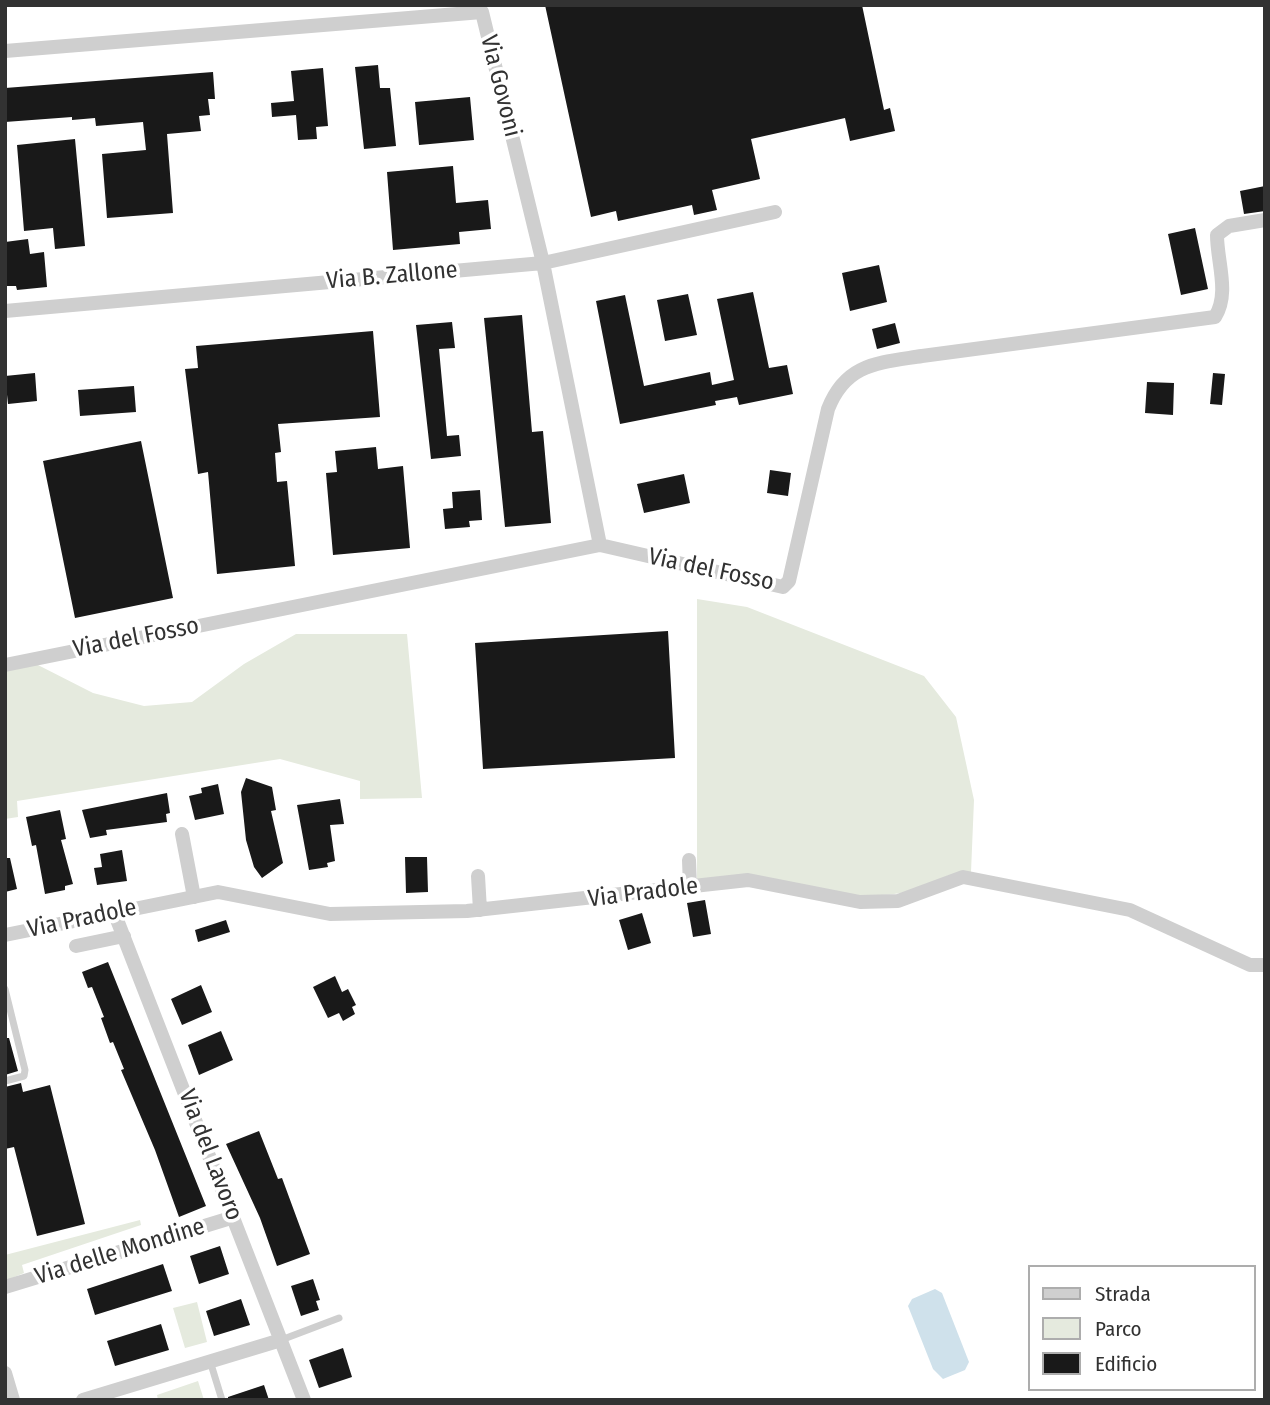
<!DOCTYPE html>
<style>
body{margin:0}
#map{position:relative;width:1270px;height:1405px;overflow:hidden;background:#fff;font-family:"Fira Sans Condensed",sans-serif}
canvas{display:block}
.frame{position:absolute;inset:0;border:7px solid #323232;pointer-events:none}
.legend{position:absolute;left:1028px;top:1265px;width:228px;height:126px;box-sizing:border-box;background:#fff;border:2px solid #adadad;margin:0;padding:9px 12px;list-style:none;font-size:21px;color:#323232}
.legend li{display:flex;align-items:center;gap:14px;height:35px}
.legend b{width:35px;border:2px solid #adadad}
</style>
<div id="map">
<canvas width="1270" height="1405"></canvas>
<div class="frame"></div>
<ul class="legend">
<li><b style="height:9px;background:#cfcfcf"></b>Strada</li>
<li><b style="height:19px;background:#e5eade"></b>Parco</li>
<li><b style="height:19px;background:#191919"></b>Edificio</li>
</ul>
</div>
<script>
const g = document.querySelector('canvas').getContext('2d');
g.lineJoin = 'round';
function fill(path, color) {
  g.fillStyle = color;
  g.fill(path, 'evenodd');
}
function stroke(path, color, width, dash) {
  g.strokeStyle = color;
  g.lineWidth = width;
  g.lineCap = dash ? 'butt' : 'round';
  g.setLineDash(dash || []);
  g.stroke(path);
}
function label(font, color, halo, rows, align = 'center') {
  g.font = font + ' "Fira Sans Condensed",sans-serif';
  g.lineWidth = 7;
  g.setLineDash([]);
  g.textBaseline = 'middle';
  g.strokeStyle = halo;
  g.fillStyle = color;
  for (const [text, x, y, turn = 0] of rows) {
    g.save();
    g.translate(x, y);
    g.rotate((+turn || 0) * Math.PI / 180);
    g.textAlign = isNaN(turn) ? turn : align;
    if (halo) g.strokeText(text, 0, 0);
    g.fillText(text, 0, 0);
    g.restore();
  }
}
fill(new Path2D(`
 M697,599l50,8 177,69 32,41 18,83 -3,72c-28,0 -50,19 -77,22 -64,6 -133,-7 -197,-13z
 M296,634h111l15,164 -62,1v-18l-80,-22 -263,42 1,16 -13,2v-149l29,-7 59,30 51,13 48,-4 52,-38z
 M140,1220l1,5 -119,40 2,8 -19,8v-26z
 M197,1302l10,40 -22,6 -12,-40z
 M198,1381l6,19h-46l-1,-5z`), '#e5eade');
fill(new Path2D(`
 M935,1289l7,4 27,69 -4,8 -22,9 -10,-10 -25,-63 4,-7z`), '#cfe1eb');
fill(new Path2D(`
 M545,5h317l22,105 6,-2 5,23 -45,10 -5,-23 -94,21 9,40 -48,11 5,20 -23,5 -2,-10 -74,16 -2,-10 -25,6z
 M378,65l2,23h10l6,58 -32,3 -9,-82z
 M323,68l5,58 -12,1 1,12 -19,1 -2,-25 -24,2 -1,-14 23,-2 -3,-30z
 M213,72l2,27h-7l2,16 -11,1 2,15 -34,3 6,79 -66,5 -5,-64 44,-4 -3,-28 -47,4 -1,-8 -23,2v-3l-67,5v-34z
 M470,97l4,43 -55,5 -4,-43z
 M75,139l10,107 -30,3 -2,-21 -29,3 -7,-86z
 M453,166l3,37 32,-3 3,29 -32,3 1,12 -67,6 -6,-78z
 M1265,186v25l-21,3 -4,-23z
 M1195,228l13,61 -27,6 -13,-61z
 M28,239l2,15 14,-2 3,35 -30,3 -1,-4h-11v-44z
 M879,265l8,37 -37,9 -8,-38z
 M753,292l16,76 18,-3 6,29 -54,11 -2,-8 -22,4 1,4 -96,19 -24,-123 29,-6 19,91 66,-14 2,13 22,-5 -17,-81z
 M688,294l9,41 -32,6 -8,-41z
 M522,315l10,117 11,-1 8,92 -46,4 -21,-209z
 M452,322l3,26 -16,1 8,87 12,-1 2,21 -30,3 -15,-134z
 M895,323l5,20 -23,6 -5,-20z
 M373,331l7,86 -102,7 3,28 -6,1 2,29 10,-1 8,85 -78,8 -9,-102 -10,2 -13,-105 13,-1 -2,-22z
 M35,373l2,28 -29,3 -3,-28z
 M1213,373l12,1 -3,31 -12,-1z
 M1147,382l27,1 -1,32 -28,-2z
 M134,386l2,26 -56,4 -2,-26z
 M141,441l32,157 -98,20 -32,-157z
 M376,447l2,22 25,-3 7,82 -77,7 -7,-82 11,-1 -2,-21z
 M770,470l21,3 -3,23 -21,-3z
 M684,474l6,29 -46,10 -7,-29z
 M480,490l2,30 -13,1 1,6 -25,2 -2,-20 10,-1 -1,-16z
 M668,631l7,127 -192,11 -8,-126z
 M246,778l26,9 4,23 -5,1 12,52 -21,15 -8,-11 -8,-27 -5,-48z
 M218,784l6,30 -29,6 -6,-24 13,-3 -1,-5z
 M167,793l3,20 -4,1 1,8 -61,8 1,5 -17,3 -8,-28z
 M340,799l4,25 -14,1 5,36 -8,2 1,4 -19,3 -12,-65z
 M60,810l6,29 -5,1 12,44 -8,2v4l-20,4 -9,-49 -4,1 -6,-29z
 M122,850l5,31 -30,4 -3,-17 8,-1 -2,-13z
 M405,857h22l1,35 -22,1z
 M5,858h5l7,31 -12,3z
 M705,900l6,34 -18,3 -6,-34z
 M642,913l9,30 -23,7 -9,-30z
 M226,920l4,12 -32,10 -3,-12z
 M108,962l98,244 -27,11 -24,-67 -34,-80 3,-1 -11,-27 -3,1 -9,-25 3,-1 -12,-30 -4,1 -6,-16z
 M335,976l7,16 6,-3 8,16 -4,2 3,7 -12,7 -4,-8 -11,5 -15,-31z
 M201,985l11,27 -30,13 -11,-26z
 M221,1031l12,29 -34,15 -11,-30z
 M5,1038h4l9,33 -13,4z
 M21,1083l2,9 27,-7 35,139 -48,12 -23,-89 -9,2v-62z
 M259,1131l19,48 4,-1 28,76 -33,12 -17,-48 -34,-74z
 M220,1246l9,28 -30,10 -9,-28z
 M163,1264l9,27 -77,24 -8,-26z
 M313,1279l7,21 -4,1 3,9 -18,6 -10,-30z
 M241,1299l9,26 -36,11 -8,-25z
 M161,1324l8,26 -54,16 -8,-25z
 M343,1348l9,29 -33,11 -10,-28z
 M264,1385l5,15h-41v-3z`), '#191919');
stroke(new Path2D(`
 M5,989l20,81 -1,6 -19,5
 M281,1340l58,-22
 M210,1361l12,39`), '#cfcfcf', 7);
stroke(new Path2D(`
 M5,51l477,-39 61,251 57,282
 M5,311l538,-48 232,-51
 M5,665l595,-120 183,42 6,-6 39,-172c18,-46 50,-46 94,-53l293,-39c15,-24 2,-55 2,-82l12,-9 36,-6
 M182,834l12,63
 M689,860l1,27
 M478,876l2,34
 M114,912l190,488
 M5,935l213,-43 112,22 137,-3 281,-31 112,22 38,-1 65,-24 167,33 120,55h15
 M76,946l48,-10
 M5,1287l229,-70
 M5,1373l8,27
 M83,1400l198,-60`), '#cfcfcf', 14);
label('24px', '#323232', '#fff', [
 ["Via Govoni",500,86,76],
 ["Via B. Zallone",392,276,-5],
 ["Via del Fosso",711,570,12],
 ["Via del Fosso",136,638,-11],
 ["Via Pradole",643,893,-7],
 ["Via Pradole",82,919,-12],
 ["Via del Lavoro",210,1155,69],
 ["Via delle Mondine",120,1252,-17]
]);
</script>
